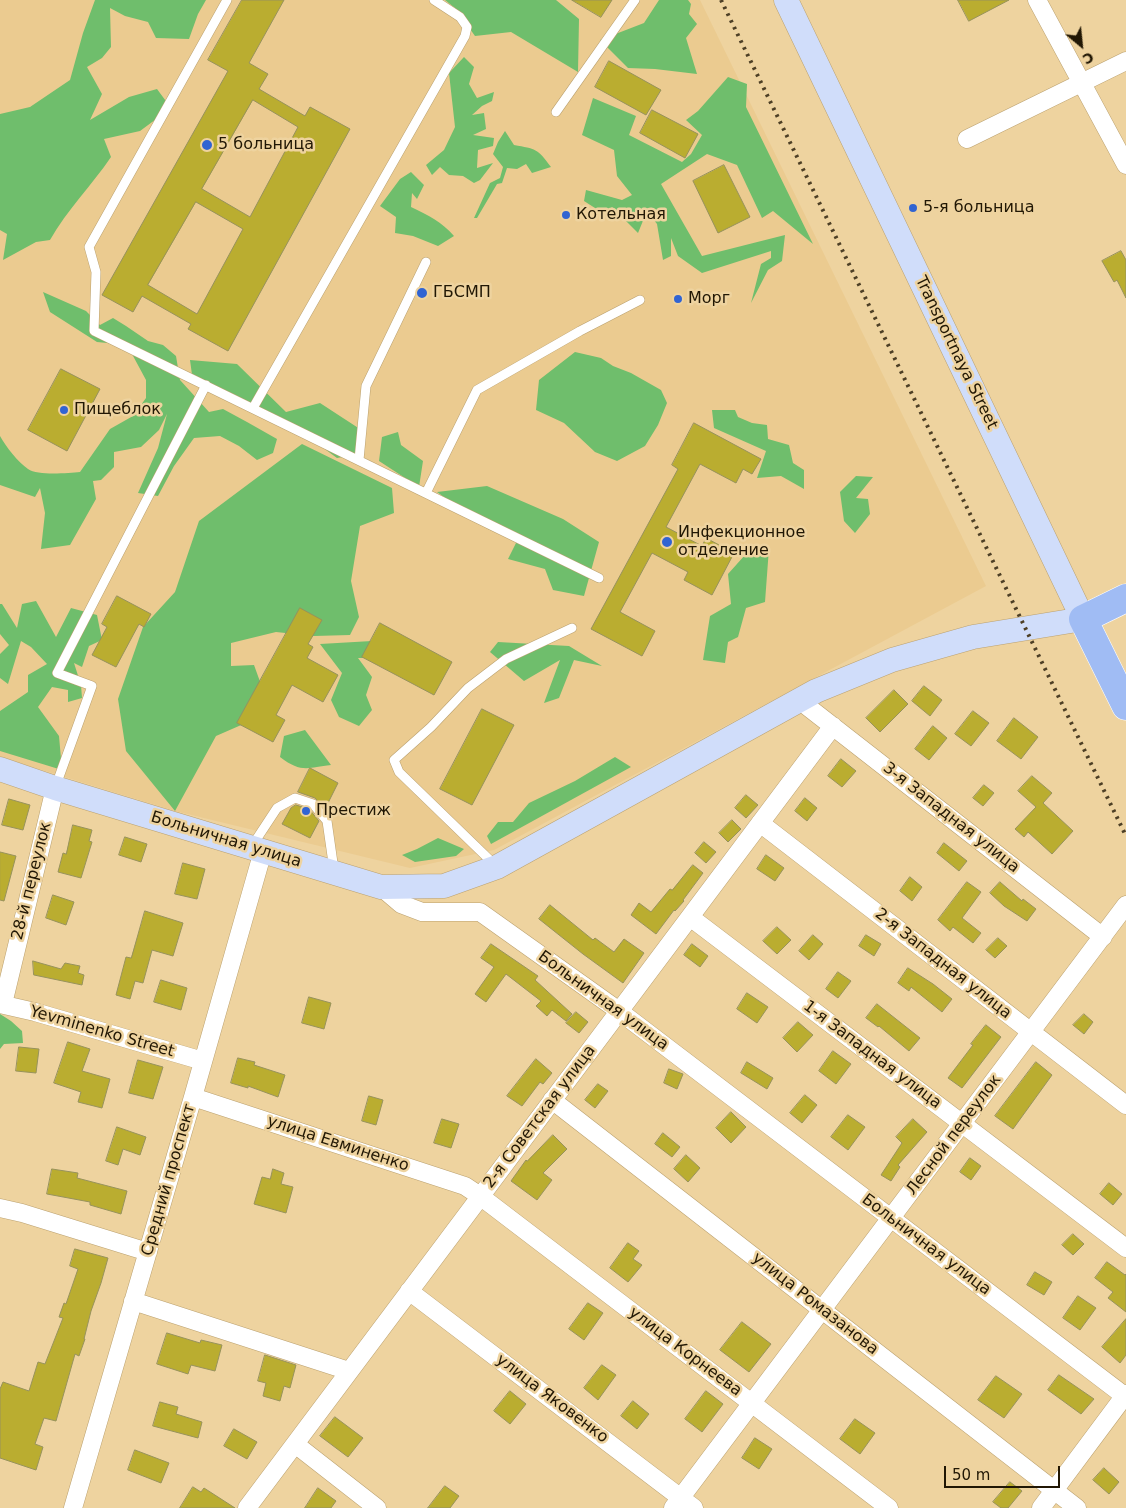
<!DOCTYPE html>
<meta charset="utf-8">
<style>
body{margin:0}
#map{position:relative;width:1126px;height:1508px;overflow:hidden;background:#eed39f;font-family:"DejaVu Sans",sans-serif}
canvas{display:block}
.north{position:absolute;left:1056px;top:20px;width:50px;height:50px;-webkit-text-stroke:4px #eed39f;paint-order:stroke;rotate:152deg;font-size:14px;font-weight:700;line-height:20px;text-align:center;color:#211704}
.north::after{content:'';display:block;margin:auto;width:18px;height:22px;background:#211704;clip-path:polygon(50% 0,100% 100%,50% 72%,0 100%)}
.scale{position:absolute;left:944px;top:1466px;width:116px;height:22px;box-sizing:border-box;border:2px solid #211704;border-top:0;padding-left:6px;font-size:15px;line-height:18px;white-space:nowrap;color:#211704;-webkit-text-stroke:4px #eed39f;paint-order:stroke}
</style>
<div id="map">
<canvas width="1126" height="1508"></canvas>
<div class="north">С</div>
<div class="scale">50 m</div>
</div>
<script>
const g = document.querySelector('canvas').getContext('2d');
g.lineJoin = 'round';
function fill(path, color) {
  g.fillStyle = color;
  g.fill(path, 'evenodd');
}
function stroke(path, color, width, dash) {
  g.strokeStyle = color;
  g.lineWidth = width;
  g.lineCap = dash ? 'butt' : 'round';
  g.setLineDash(dash || []);
  g.stroke(path);
}
function label(font, color, halo, rows, align = 'center') {
  g.font = font + ' "DejaVu Sans",sans-serif';
  g.lineWidth = 5;
  g.setLineDash([]);
  g.textBaseline = 'middle';
  g.strokeStyle = halo;
  g.fillStyle = color;
  for (const [text, x, y, turn = 0] of rows) {
    g.save();
    g.translate(x, y);
    g.rotate((+turn || 0) * Math.PI / 180);
    g.textAlign = isNaN(turn) ? turn : align;
    if (halo) g.strokeText(text, 0, 0);
    g.fillText(text, 0, 0);
    g.restore();
  }
}
fill(new Path2D(`
 M0,0h700l286,586 -492,264 -84,18 -235,-57 -175,-54z`), '#ebcb90');
fill(new Path2D(`
 M95,0h111l-8,14 -9,25 -33,-1 -8,-16 -23,-6 -15,-8 1,39 -9,11 -15,9 15,27 -12,26 39,-23 28,-8 14,19 -31,23 -36,8 7,18c-19,28 -44,53 -61,83l-14,2 -33,18 4,-26 -7,-4v-116l30,-7 40,-27 13,-47z
 M445,0h111l23,19 -1,53 -67,-40 -36,4 -20,-28z
 M659,0h29l3,4 -2,10 8,10 -11,14 11,36 -42,-5 -27,-1 -28,-28 44,-17z
 M464,57l10,10 -5,17 8,14 17,-6 -2,9 -10,5 -10,9 12,-2 2,16 -13,6 21,3 -1,8 -15,4 -1,18 16,-5 -13,17 -6,3 -11,-7 -14,-1 -9,-8 -8,8 -6,-10 18,-15 11,-23 -6,-54z
 M728,77l19,7 -1,23 67,137 -40,-33 -11,7 -25,-53 -30,-11 -46,30 41,72 83,-21 -3,26 -14,9 -17,33 10,-39 10,-6v-7l-69,22 -24,-17 -7,-18v18l-8,4 -6,-36 -10,-13 -9,22 -26,-26 -6,8 -22,-14 2,-11 36,10 10,-5 -15,-19 -3,-26 -32,-15 11,-37 43,18 -7,19 53,27 9,-8 11,-19 -16,-15 12,-9z
 M505,131l9,14c22,4 23,3 37,22l-19,6 -6,-9 -9,5 -10,-1 -5,15 -5,1 -20,34h-3l16,-35 10,-5 3,-11 -10,-13 5,-12z
 M411,172l13,13 -7,14 -5,-6 -1,14c17,8 31,15 43,29l-16,10 -25,-10 -18,-3 1,-16 -16,-11 20,-27z
 M43,292l43,19 14,14 13,-7 13,8 22,15 15,4 13,11 4,24 29,32 14,-3 24,13 30,17 -4,14 -16,7 -18,-14 -19,-10 -26,2 -20,28 -16,30 -20,-3 20,-45 9,-34 -8,16 -18,17 -27,5v15l-13,13 -8,1 3,18 -26,46 -29,4 4,-36 -5,-25 -5,9 -35,-12v-49c6,11 18,26 28,33 10,7 40,4 52,3l30,-43 23,-13 13,-18v-18l-14,-26 -14,-10 -21,-2 -47,-30z
 M575,352l26,6 12,8 18,7 30,17 6,13 -9,22 -13,21 -28,15 -22,-9 -31,-29 -28,-13 3,-30z
 M190,360l47,4 49,48 34,-9 46,30 -7,21 -22,4 -49,-36 -95,-40z
 M712,410h23l3,7 14,6 15,2 1,14 21,6 4,18 11,7v19l-23,-13 -24,2 9,-27 -52,-23z
 M398,432l3,13 22,16 -4,26 -40,-26 3,-24z
 M302,444l90,44 2,25 -34,13 -9,55 8,36 -9,18 -36,1 -38,-4 -45,11v23l23,-1 17,47 -55,24 -41,75 -49,-60 -8,-52 25,-72 32,-35 24,-71z
 M856,476l17,1 -17,21 12,1 2,15 -15,19 -11,-12 -4,-29z
 M487,486l76,33 36,23 -15,54 -31,-6 -8,-21 -37,-10 9,-18 -29,-12 -51,-37z
 M769,548l-4,54 -19,6 -8,29 -10,5 -3,21 -22,-3 7,-44 21,-12 -3,-30 17,-19z
 M36,601l20,36 15,-29 26,7 5,25 -13,6 -7,21 -8,-4 7,22 1,13 -14,4v-12l-16,-3 -14,20 21,29 3,34 -62,-19v-40l28,-19v-17l19,-11 -16,-17 -10,-6 -13,43 -8,-6v-24l9,-9 -9,-11v-30h2l15,24 5,-24z
 M372,641l6,17h-20l14,19 -6,18 6,15 -13,16 -20,-9 -8,-17 11,-27 -22,-29z
 M498,642l71,4 33,20 -28,-6 -15,38 -15,5 16,-43 -36,21 -34,-29z
 M305,730l26,35c-24,3 -30,8 -51,-8l4,-21z
 M615,757l16,10 -140,77 -4,-8 11,-14h15l16,-19 46,-22z
 M438,838l26,11 -8,7 -41,6 -13,-7 15,-6z
 M0,1014l11,7 11,10 1,12 -19,1 -4,5z`), '#6fbe6c');
const building = new Path2D(`
 M242,0h42l-35,63 19,11 -9,15 46,27 5,-9 40,22 -122,222 -40,-22 3,-5 -49,-28 -9,16 -31,-17 126,-224 -20,-11zM253,100l45,27 -48,90 -48,-28zM196,202l47,27 -46,85 -49,-29z
 M572,0h40l-11,17z
 M958,0h51l-40,21z
 M609,61l52,29 -15,25 -51,-28z
 M652,110l46,24 -13,24 -45,-25z
 M724,165l26,52 -32,16 -25,-52z
 M1121,251l5,9v38l-9,-18 -3,2 -12,-21z
 M61,369l39,20 -33,62 -39,-21z
 M694,423l67,36 -9,15 -9,-5 -7,14 -36,-19 -34,63 36,19 4,-8 28,15 -22,42 -28,-15 4,-8 -36,-19 -32,59 35,19 -13,25 -51,-27 87,-160 -6,-4z
 M117,596l34,18 -7,13 -5,-3 -23,43 -24,-12 15,-28 -5,-3z
 M300,608l22,12 -14,24 5,3 -6,11 31,17 -15,27 -31,-17 -16,30 9,5 -12,22 -36,-19z
 M380,623l72,39 -18,33 -72,-38z
 M924,686l18,14 -12,16 -18,-15z
 M894,690l14,14 -28,28 -14,-14z
 M482,709l32,16 -42,80 -32,-16z
 M973,711l16,12 -18,23 -16,-12z
 M1014,718l24,19 -17,22 -24,-18z
 M933,726l14,12 -18,22 -14,-11z
 M841,759l15,12 -14,16 -14,-11z
 M310,768l28,15 -13,26 -10,-11 -17,-6z
 M1032,776l20,17 -9,10 30,28 -21,23 -24,-22 -4,5 -9,-8 21,-22 -18,-16z
 M984,785l10,8 -11,13 -10,-8z
 M746,795l12,10 -12,13 -11,-10z
 M805,798l12,10 -10,13 -12,-10z
 M9,799l21,6 -7,25 -21,-5z
 M296,805l13,4 10,12 -9,17 -28,-14 9,-16z
 M732,820l9,9 -13,13 -9,-9z
 M73,825l19,5 -3,11 3,1 -11,36 -23,-6 5,-19 3,1z
 M125,837l22,7 -6,18 -22,-7z
 M704,842l12,10 -10,11 -11,-10z
 M944,843l23,18 -8,10 -22,-18z
 M0,852l16,4 -12,45 -4,-1z
 M766,855l18,13 -9,13 -18,-12z
 M183,863l22,6 -8,30 -22,-5z
 M693,865l10,8 -20,27 1,1 -9,10 -1,-1 -18,24 -25,-19 8,-12 12,9 19,-23 2,1z
 M910,877l12,10 -10,14 -12,-10z
 M967,882l14,10 -19,26 19,15 -8,10 -20,-16 -3,4 -12,-11z
 M1000,882l22,19 1,-2 13,10 -9,12 -23,-15 -14,-13z
 M53,895l21,7 -8,23 -20,-7z
 M550,905l43,35 2,-2 19,14 10,-13 20,14 -21,30 -40,-29 -44,-35z
 M145,911l38,12 -10,33 -21,-6 -9,33 -8,-2 -5,18 -14,-4 10,-38 5,1z
 M777,927l14,13 -14,14 -14,-13z
 M813,935l10,9 -14,16 -10,-9z
 M866,935l15,9 -7,12 -15,-10z
 M998,938l9,8 -12,12 -9,-8z
 M491,944l47,32 -3,4 37,34 -6,7 -14,-11 -5,6 -11,-10 5,-5 -35,-27 -20,28 -11,-8 19,-27 -13,-9z
 M692,944l16,12 -8,11 -16,-12z
 M33,961l28,8 4,-6 15,3 -2,7 6,2 -2,10 -48,-10z
 M908,968l25,16 19,15 -10,13 -31,-25 -2,4 -11,-8z
 M838,972l13,9 -13,17 -12,-9z
 M161,980l26,8 -6,22 -27,-8z
 M747,993l21,14 -11,16 -20,-14z
 M309,997l22,6 -7,26 -22,-6z
 M877,1004l43,34 -11,13 -30,-25 -1,1 -12,-9z
 M576,1012l12,10 -9,11 -13,-10z
 M1084,1014l9,8 -9,12 -11,-9z
 M798,1022l15,13 -16,17 -14,-14z
 M986,1025l15,12 -39,51 -14,-10 25,-33 -2,-1z
 M68,1042l22,7 -8,22 28,8 -8,29 -24,-6 3,-10 -27,-9z
 M19,1047l20,2 -3,24 -20,-2z
 M833,1051l18,13 -15,20 -17,-13z
 M238,1058l17,4 -1,3 31,10 -7,22 -30,-11v2l-17,-5z
 M536,1059l16,14 -9,11 -3,-2 -18,24 -15,-10z
 M138,1060l25,7 -10,32 -24,-6z
 M747,1062l26,16 -6,11 -26,-16z
 M1036,1062l16,13 -39,54 -18,-13z
 M669,1069l14,5 -6,15 -13,-6z
 M598,1084l10,7 -13,17 -10,-8z
 M805,1095l12,10 -15,18 -12,-10z
 M369,1096l14,4 -7,25 -14,-4z
 M731,1112l15,15 -15,16 -15,-15z
 M848,1115l17,12 -17,23 -17,-13z
 M442,1119l17,5 -8,24 -17,-5z
 M913,1119l14,13 -29,33 2,2 -9,14 -10,-6 21,-32 -6,-6z
 M117,1127l29,10 -6,18 -17,-6 -5,16 -12,-4z
 M663,1133l17,14 -8,10 -17,-13z
 M553,1135l14,14 -24,24 9,7 -15,20 -26,-19 15,-21 1,1z
 M686,1155l14,13 -12,14 -14,-13z
 M970,1158l11,8 -10,14 -11,-8z
 M52,1169l26,4 -1,5 50,13 -6,23 -31,-9v-3l-43,-8z
 M273,1169l11,4 -3,11 12,3 -7,26 -32,-9 8,-27 8,2z
 M1109,1183l13,11 -9,11 -13,-11z
 M1073,1234l11,10 -11,11 -11,-10z
 M628,1243l11,8 -6,8 9,6 -14,17 -18,-14z
 M75,1249l33,9 -7,25 -10,28 -7,28h1l-6,17 -4,-2 -19,67 -12,-3 -9,26 8,3 -7,23 -36,-12v-69l3,-7 26,9 9,-29 7,2 18,-46 -4,-1 5,-14 2,1 12,-35 -8,-3z
 M1107,1262l18,13 1,-1v38l-18,-14 5,-6 -18,-14z
 M1035,1272l17,10 -8,13 -17,-10z
 M1078,1296l18,12 -16,22 -17,-12z
 M588,1303l15,10 -19,27 -15,-11z
 M1126,1319v36l-6,8 -18,-16z
 M742,1322l29,22 -22,28 -29,-22z
 M167,1333l33,10 1,-3 21,5 -7,26 -24,-6 -3,9 -31,-10z
 M265,1355l31,10 -6,23 -6,-2 -4,15 -17,-5 3,-13 -8,-2z
 M602,1365l14,10 -18,25 -14,-12z
 M1059,1375l35,24 -13,15 -33,-24z
 M996,1376l26,18 -18,24 -26,-18z
 M510,1391l16,13 -16,20 -16,-13z
 M706,1391l17,13 -21,28 -17,-13z
 M633,1401l16,13 -12,15 -16,-13z
 M160,1402l18,5 -2,7 26,8 -4,16 -45,-12z
 M335,1417l28,21 -15,19 -28,-21z
 M855,1419l20,14 -15,21 -20,-15z
 M234,1429l23,13 -10,17 -23,-13z
 M755,1438l17,11 -13,20 -17,-11z
 M135,1450l34,13 -8,20 -33,-13z
 M1104,1468l15,14 -10,12 -16,-14z
 M1010,1482l12,9 -14,17h-7l-8,-6z
 M445,1486l14,10 -9,12h-22z
 M193,1487l8,5 3,-4 31,20h-55z
 M318,1488l18,13 -5,7h-26z`);
fill(building, '#baad30');
stroke(building, '#97925c', 1);
const lane = new Path2D(`
 M227,0l-138,247 7,25 -2,59 505,247
 M556,112l79,-112
 M253,408l212,-372 2,-9 -7,-10 -26,-17
 M359,460l7,-74 60,-124
 M426,493l51,-103 103,-59 60,-31
 M55,788l37,-102 -35,-13 149,-288
 M252,846l25,-38 18,-10 18,6 14,17 7,49
 M495,865l-96,-93 -5,-12 37,-33 37,-39 38,-29 66,-31`);
const street = new Path2D(`
 M1037,0l89,165
 M967,139l159,-78
 M799,700l304,237
 M760,823l366,282
 M381,887l20,17 21,8h58l139,99 507,386
 M690,917l436,331
 M0,1004l35,8 168,49
 M3,1004l52,-216
 M193,1097l272,89 15,10 409,312
 M552,1100l525,408
 M0,1208l22,5 126,39
 M409,1291l285,217
 M133,1301l216,70
 M295,1444l82,64
 M73,1508l120,-411 70,-246
 M247,1508l586,-782
 M673,1508l453,-603
 M1041,1508l85,-114`);
const secondary = new Path2D(`
 M0,769l55,19 326,99 63,-1 53,-19 319,-176 76,-31 81,-23 110,-18 -297,-619`);
const primary = new Path2D(`
 M1126,598l-43,21 43,87`);
stroke(lane, '#bba16f', 10);
stroke(street, '#bba16f', 19);
stroke(secondary, '#bba16f', 25);
stroke(primary, '#fff', 29);
stroke(lane, '#fff', 9);
stroke(street, '#fff', 18);
stroke(secondary, '#d0ddfa', 24);
stroke(primary, '#a0bcf4', 28);
stroke(new Path2D(`
 M721,0l405,836`), '#4d3f25', 4, [2.5, 5]);
for (const [x, y, r, color] of [
 [207,145,6,"#3164d2"],
 [913,208,5,"#3164d2"],
 [566,215,5,"#3164d2"],
 [422,293,6,"#3164d2"],
 [678,299,5,"#3164d2"],
 [64,410,5,"#3164d2"],
 [667,542,6,"#3164d2"],
 [306,811,5,"#3164d2"]
]) {
  const dot = new Path2D();
  dot.arc(x, y, r, 0, 2 * Math.PI);
  g.fillStyle = color;
  g.fill(dot);
  stroke(dot, '#eed39f', 2);
}
label('16px', '#211704', '#eed39f', [
 ["5 больница",218,145],
 ["5-я больница",923,208],
 ["Котельная",576,215],
 ["ГБСМП",433,293],
 ["Морг",688,299],
 ["Пищеблок",74,410],
 ["Инфекционное",678,533],
 ["отделение",678,551],
 ["Престиж",316,811]
], 'left');
label('16px', '#211704', '#eed39f', [
 ["Transportnaya Street",956,353,64],
 ["3-я Западная улица",951,818,38],
 ["Больничная улица",226,840,17],
 ["28-й переулок",32,881,-76],
 ["2-я Западная улица",943,964,38],
 ["Больничная улица",603,1001,36],
 ["Yevminenko Street",102,1032,16],
 ["1-я Западная улица",872,1055,37],
 ["2-я Советская улица",540,1117,-53],
 ["Лесной переулок",954,1135,-53],
 ["улица Евминенко",338,1144,18],
 ["Средний проспект",169,1180,-74],
 ["Больничная улица",926,1245,37],
 ["улица Ромазанова",815,1304,38],
 ["улица Корнеева",685,1352,37],
 ["улица Яковенко",552,1399,37]
]);
</script>
